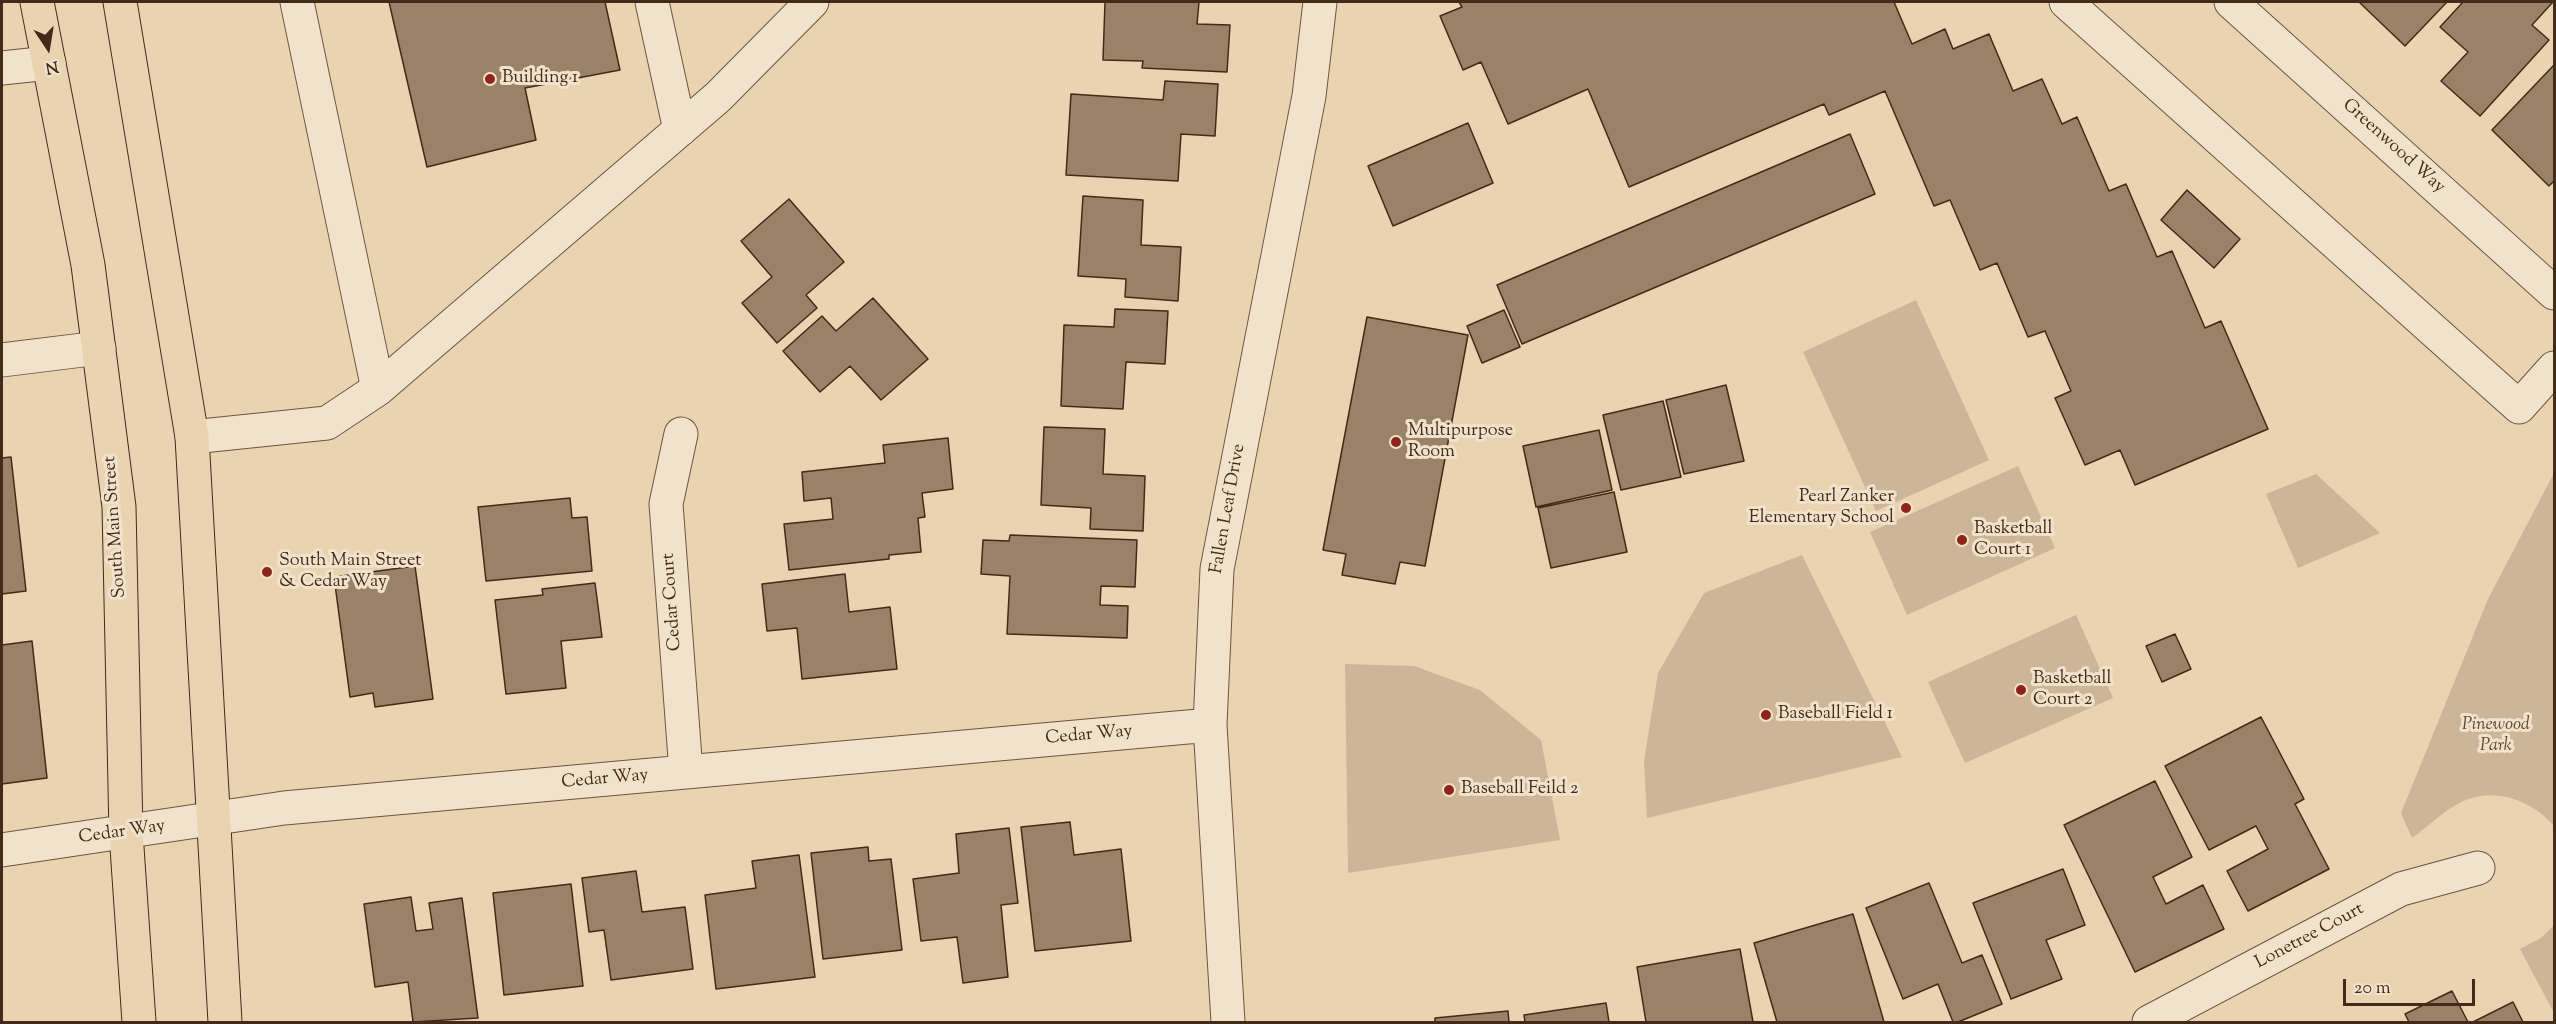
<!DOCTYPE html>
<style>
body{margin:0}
#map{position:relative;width:2556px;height:1024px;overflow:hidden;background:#ead3b1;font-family:"Sorts Mill Goudy",serif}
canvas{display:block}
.frame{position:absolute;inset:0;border:3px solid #422b19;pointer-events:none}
.north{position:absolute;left:18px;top:18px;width:60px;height:60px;-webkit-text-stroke:4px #f1e2cc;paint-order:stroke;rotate:168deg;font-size:16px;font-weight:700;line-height:24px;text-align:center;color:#422b19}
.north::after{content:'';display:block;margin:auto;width:21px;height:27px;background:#422b19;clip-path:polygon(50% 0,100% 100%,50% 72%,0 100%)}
.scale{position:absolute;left:2343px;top:979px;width:132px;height:27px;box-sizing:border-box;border:3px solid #422b19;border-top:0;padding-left:8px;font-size:18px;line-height:21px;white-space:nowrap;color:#422b19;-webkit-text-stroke:4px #f1e2cc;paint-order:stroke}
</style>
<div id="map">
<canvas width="2556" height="1024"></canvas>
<div class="frame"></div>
<div class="north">N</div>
<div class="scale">20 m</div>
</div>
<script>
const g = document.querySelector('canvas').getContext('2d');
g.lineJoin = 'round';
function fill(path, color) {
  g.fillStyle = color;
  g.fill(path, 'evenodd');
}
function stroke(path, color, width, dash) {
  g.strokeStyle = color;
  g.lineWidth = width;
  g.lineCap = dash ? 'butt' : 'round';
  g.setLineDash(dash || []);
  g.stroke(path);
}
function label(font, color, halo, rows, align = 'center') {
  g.font = font + ' "Sorts Mill Goudy",serif';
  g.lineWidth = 6;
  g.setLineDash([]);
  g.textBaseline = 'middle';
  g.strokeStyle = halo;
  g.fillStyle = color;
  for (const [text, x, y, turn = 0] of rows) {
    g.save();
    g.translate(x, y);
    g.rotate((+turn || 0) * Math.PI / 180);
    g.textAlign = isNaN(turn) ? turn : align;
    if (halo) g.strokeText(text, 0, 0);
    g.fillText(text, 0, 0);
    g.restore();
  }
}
fill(new Path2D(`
 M1916,300l73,160 -113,51 -73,-159z
 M2018,466l37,82 -148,67 -37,-83z
 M2554,473v353c-20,-24 -57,-39 -88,-26 -19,7 -37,26 -54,38l-11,-25 87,-214z
 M2316,474l64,59 -82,35 -32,-74z
 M1802,555l100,202 -255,61 -3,-57 14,-88 46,-80z
 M2076,615l37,83 -148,65 -37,-81z
 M1345,664l69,2 66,24 61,50 19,100 -212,33z
 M2554,925v88l-34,-64 21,-11z`), '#cdb697');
const building = new Path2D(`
 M389,2h216l15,68 -95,18 11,52 -109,27z
 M1105,2h94l-2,22 33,1 -3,47 -85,-4 1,-7 -40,-1z
 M1459,2h435l18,42 33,-15 8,20 36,-15 24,57 29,-12 20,45 15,-7 32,74 17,-7 31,73 15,-6 33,77 16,-7 47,108 -133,56 -15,-35 -35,15 -30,-67 16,-7 -26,-60 -17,6 -31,-74 -17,7 -30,-70 -16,6 -49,-115 -56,24 -5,-11 -195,83 -41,-98 -80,35 -27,-62 -18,8 -23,-54 22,-9z
 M2359,2h88l-42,44z
 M2463,2h90l-21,23 17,15 -69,76 -39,-35 27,-29 -28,-25z
 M2554,65v116l-5,5 -57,-56z
 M1165,81l53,3 -3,52 -34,-2 -3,47 -112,-6 5,-81 92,6z
 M1468,123l25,60 -100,43 -25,-60z
 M1850,134l25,60 -353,150 -25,-59z
 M2187,190l53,49 -26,29 -53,-48z
 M1083,196l60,4 -2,45 40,2 -3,54 -53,-4 1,-18 -48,-3z
 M789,199l55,63 -38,33 11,13 -40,35 -35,-40 30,-26 -31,-36z
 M873,298l55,61 -47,41 -31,-34 -30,26 -37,-41 39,-35 14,15z
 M1115,309l53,2 -3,53 -39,-2 -3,47 -62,-3 3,-81 50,2z
 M1504,310l16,37 -38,16 -15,-37z
 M1367,317l101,18 -43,231 -25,-4 -5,22 -53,-9 4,-21 -23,-4z
 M1726,385l18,76 -60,13 -18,-74z
 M1663,401l18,76 -60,13 -18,-75z
 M1044,427l61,2 -2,45 42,2 -2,55 -53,-2 1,-21 -50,-3z
 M1599,430l13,60 -76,17 -13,-61z
 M948,438l5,51 -31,4 3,24 -7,1 3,34 -32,3v4l-100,11 -5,-46 49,-5 -2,-21 -27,3 -2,-29 83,-9 -2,-18z
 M11,457l15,134 -24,3v-136z
 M1614,492l13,60 -76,16 -13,-60z
 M570,498l2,20 15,-1 5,54 -106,10 -8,-74z
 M1010,535l127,5 -2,47 -34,-1 -1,19 28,1 -1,32 -120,-4 3,-58 -29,-2 2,-34 26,1z
 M415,566l18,133 -58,8 -2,-14 -23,4 -16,-120z
 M845,574l4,38 41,-5 7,62 -95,10 -5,-51 -30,3 -5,-47z
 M595,583l7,54 -41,4 5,47 -60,6 -11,-94 48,-5 -1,-6z
 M2175,634l16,35 -29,13 -16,-36z
 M32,641l15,137 -45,6v-139z
 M2261,717l43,82 -9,5 34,65 -81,42 -21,-40 41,-22 -12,-23 -47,24 -44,-84z
 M2155,781l37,76 -39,20 13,27 37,-19 21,44 -89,43 -71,-147z
 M1070,822l4,33 47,-6 10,92 -96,10 -14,-124z
 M1009,828l9,75 -17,2 7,72 -45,6 -6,-46 -36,4 -8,-62 46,-6 -3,-39z
 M868,847l1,14 22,-2 11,91 -79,9 -12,-106z
 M799,855l16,122 -99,12 -11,-94 51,-7 -4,-27z
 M2063,869l22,56 -39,15 16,39 -51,20 -38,-96z
 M636,871l6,41 43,-5 8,62 -82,11 -7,-50 -15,2 -7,-54z
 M1929,883l33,80 20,-8 20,49 -44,18h-5l-15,-38 -35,15 -37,-91z
 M571,884l12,102 -79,9 -11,-102z
 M411,897l5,34 17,-2 -4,-26 33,-5 16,120 -65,4 -5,-40 -33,5 -11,-83z
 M1853,914l31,108h-107l-23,-79z
 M1740,949l13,73h-107l-9,-55z
 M2452,991l16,31h-59l-4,-8z
 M2513,1002l10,20h-50z
 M1606,1003l3,19h-84l-1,-7z
 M1508,1011l1,11h-74v-4z`);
fill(building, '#998268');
stroke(building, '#422b19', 1.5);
const minor = new Path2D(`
 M297,2l81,387
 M652,2l28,128
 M2066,2l453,405 35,-39
 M2231,2l323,291
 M2,68l47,-5
 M2,360l97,-12
 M681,434l-15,70 20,268
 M192,437l135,-14 51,-34 340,-292 94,-95
 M2,850l282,-42 926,-83
 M1228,1022l-18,-297 7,-156 92,-473 11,-94
 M2149,1022l252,-133 77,-21`);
const major = new Path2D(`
 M37,2l51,263 31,242 7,326 13,189
 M120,2l72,435 33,585`);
stroke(minor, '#6c553f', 35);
stroke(major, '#422b19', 35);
stroke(minor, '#f1e2cc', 33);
stroke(major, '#ead3b1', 33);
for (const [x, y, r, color] of [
 [490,79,6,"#8f2418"],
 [1396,442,6,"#8f2418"],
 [1906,508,6,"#8f2418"],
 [1962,540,6,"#8f2418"],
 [267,572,6,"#8f2418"],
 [2021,690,6,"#8f2418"],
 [1766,715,6,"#8f2418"],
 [1449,790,6,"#8f2418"]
]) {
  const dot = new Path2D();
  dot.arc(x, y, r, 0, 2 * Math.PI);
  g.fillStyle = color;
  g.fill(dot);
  stroke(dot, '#f1e2cc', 2);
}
label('18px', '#422b19', '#f1e2cc', [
 ["Building 1",502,79],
 ["Multipurpose",1408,432],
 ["Room",1408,453],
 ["Pearl Zanker",1894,498,"right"],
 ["Elementary School",1894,519,"right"],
 ["Basketball",1974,530],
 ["Court 1",1974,551],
 ["South Main Street",279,562],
 ["& Cedar Way",279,583],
 ["Basketball",2033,680],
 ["Court 2",2033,701],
 ["Baseball Field 1",1778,715],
 ["Baseball Feild 2",1461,790]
], 'left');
label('18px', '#422b19', '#f1e2cc', [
 ["Greenwood Way",2393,147,42],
 ["Fallen Leaf Drive",1229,509,-80],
 ["South Main Street",116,527,-94],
 ["Cedar Court",673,602,-94],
 ["Cedar Way",1089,736,-5],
 ["Cedar Way",605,780,-5],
 ["Cedar Way",122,833,-8],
 ["Lonetree Court",2310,937,-28]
]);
label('italic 18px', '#5e4732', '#f1e2cc', [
 ["Pinewood",2496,726],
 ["Park",2496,747]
]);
</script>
